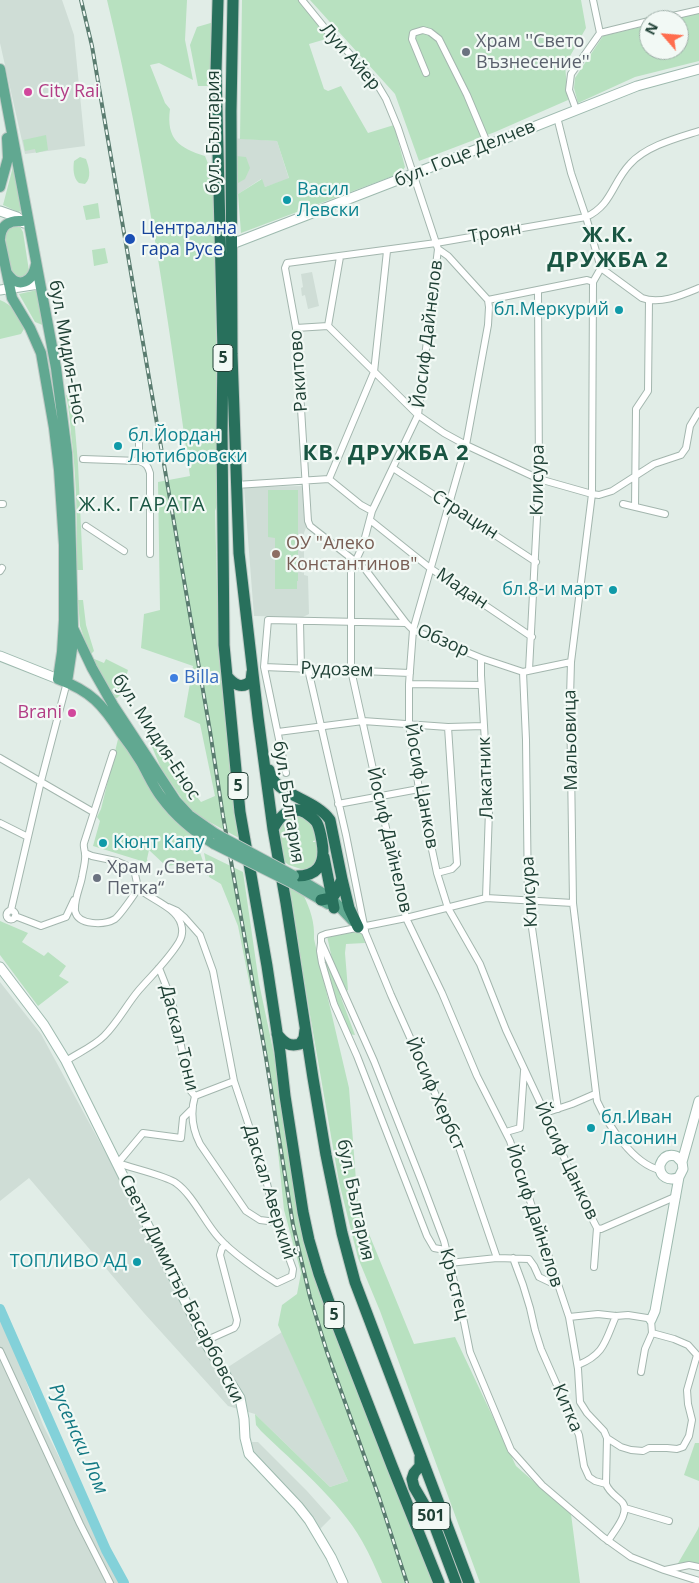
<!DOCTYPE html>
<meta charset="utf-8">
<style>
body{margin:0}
#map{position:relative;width:699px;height:1583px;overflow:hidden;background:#e1ede7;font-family:"Open Sans",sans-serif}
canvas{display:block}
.north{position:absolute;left:639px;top:10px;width:50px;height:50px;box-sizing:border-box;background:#f2f9f5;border:1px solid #9eafa8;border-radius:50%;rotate:297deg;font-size:14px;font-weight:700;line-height:20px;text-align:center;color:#1f4035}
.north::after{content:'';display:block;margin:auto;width:18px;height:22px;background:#ff6d4e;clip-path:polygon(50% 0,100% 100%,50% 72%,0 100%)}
</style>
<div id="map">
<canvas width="699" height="1583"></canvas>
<div class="north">N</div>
</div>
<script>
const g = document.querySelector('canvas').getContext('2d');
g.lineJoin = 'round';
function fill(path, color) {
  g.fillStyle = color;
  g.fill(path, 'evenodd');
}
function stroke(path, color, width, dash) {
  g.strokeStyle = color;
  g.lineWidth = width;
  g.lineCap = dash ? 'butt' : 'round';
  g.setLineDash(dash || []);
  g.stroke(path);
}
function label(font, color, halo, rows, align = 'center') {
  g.font = font + ' "Open Sans",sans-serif';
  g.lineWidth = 4.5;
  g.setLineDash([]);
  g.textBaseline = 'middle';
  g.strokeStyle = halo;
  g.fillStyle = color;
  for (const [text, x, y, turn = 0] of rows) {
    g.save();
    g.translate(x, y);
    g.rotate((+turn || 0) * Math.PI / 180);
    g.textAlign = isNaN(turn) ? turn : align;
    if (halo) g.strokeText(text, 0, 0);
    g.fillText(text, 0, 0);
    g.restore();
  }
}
fill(new Path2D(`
 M0,0h62l12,35 11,111 -60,8 -25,-111z
 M231,138l46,3 12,38 -24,8 -4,-8 -29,19z
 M312,272l7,34 -11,3 -3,-14 -3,1 -1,-8 2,-1 -2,-13z
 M304,486l3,39 -3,8v42l4,1 1,38 -6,3 -49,-1 -10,-129z
 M0,982l41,52 133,245 51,90 57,-37 66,149 -18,6 -75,-73 -27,-8 -84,-93 -115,-135 -29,23z
 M0,1314l43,111 79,158h-122z
 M252,1442h6l49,49 24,27 -12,12 -67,-77 -2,-8z`), '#cfddd6');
fill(new Path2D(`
 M107,0h80l-2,40 8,40 -34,-17 -9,2 15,38 5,6c-4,30 9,39 35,47l10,25 2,324 -2,6 3,113 21,214 -48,-26 -30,-44 -20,-47 27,40 33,41 14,-6 -15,-72 -16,-7 9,-51 -52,-18 3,-34 16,-4 -2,-128 32,-6c-22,-159 -45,-319 -83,-476z
 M242,0h59l27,35 -2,4 -17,5 15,45 4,2 13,-5 27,47 26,-8 11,42 -4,6 -160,60 -3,-39 24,-15 3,8 24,-9 -12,-37 -37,-2z
 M310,0h271l5,28 -21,37 3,35 -73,32 -76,29 -24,-67z
 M699,13v48l-64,16 -57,26 -4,-15 1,-10 28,-42 46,-11v25h30v-30h-9z
 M214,22l-2,51 -3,13h-11l-8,-41 7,-18z
 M46,135l2,15 -12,3 -1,-4 -10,2 -2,-11z
 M236,156l10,1 4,11 -5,11 -7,4z
 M80,157l6,2c3,8 6,19 -1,25l-6,-1c-6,-5 -6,-15 -5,-22z
 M15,159l8,49 -2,3 -3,1 -15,-7z
 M98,203l2,15 -14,2 -3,-14z
 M19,225l4,7 6,39 -1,5 -10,2 -7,-4 -7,-38 3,-9z
 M105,248l3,15 -14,3 -2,-16z
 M37,290l8,36 -10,-4 -16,-28z
 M0,300c12,4 20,17 24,29l-3,5 -21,5z
 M66,395l2,1 3,4 3,16 4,48 5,106h-6c0,-45 0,-91 -6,-136 -1,-13 -2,-26 -5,-39z
 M268,490h30v91h-1v8h-22v-51l-7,-1z
 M78,600h5l3,25 8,26 -3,3 -2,-1 -9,-27z
 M92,658l12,5 2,-4 22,11 -7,24 -4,4h-3z
 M119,735l55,83 21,20 13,38 -20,-13 -22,3 -17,-16 -2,9 1,4 -55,-17 7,-25 -3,-4 4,-8z
 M291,814c19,2 22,9 26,26l-4,1v1h4c3,14 2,22 -13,28l-15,-5 -7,-5 -4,-28 3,-9z
 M204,853l39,19 16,111 17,81 18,121 100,294 39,104h-51c-6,-14 -12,-28 -20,-42 -23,-41 -67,-77 -101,-110l-5,-6 -1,-11 75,73 18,-6 -70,-156 4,-20 15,-11 4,-21 -17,-63 -7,-68 -10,-71 -29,-145 -17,-42 -12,-7z
 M288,888l15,6c7,15 12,28 11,45l35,149 9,119 56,137 41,-7 61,129 55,48 9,69h-100l-100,-272 -22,-53 -19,-76z
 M0,921l28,12 -6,9 22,14 4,-4 18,14 -7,10 10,6 -31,24 -38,-51z
 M359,930l4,3 2,10 -19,1 -1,9 3,37 -8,5 15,40 -7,-1 -14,-35 -13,-50 18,42 -12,-55z
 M695,1443h4v38l-15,-6z
 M699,1526v44l-22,-5 21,-36z`), '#b8e1c0');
stroke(new Path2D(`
 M0,1309l106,241 18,33`), '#83d1d9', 10);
const street = new Path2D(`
 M302,0l26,32 10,9 39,43 9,15 12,29 40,121 -20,166 -46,96 -9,34 -12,26v99l55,248 36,75 35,83 33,65 59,176 9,52 2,33 7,11 17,18 3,7 -1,46
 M655,20l44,-10
 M600,33l49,-12
 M426,73l-14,-34 1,-6 10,-3 7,2 9,7 28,56 21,50
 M576,109l-7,-19 2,-16 29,-41 -7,-33
 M557,117l14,56 15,44 15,51 -8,14 -1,212 -21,168 -1,36 3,205 24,198c11,24 36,63 63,69
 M438,249l10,7 40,44 1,7 -1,18 -22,120 -53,185 -4,54v40l10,65 18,84 11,35 32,56 26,66 39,83 36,84 16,31
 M601,268l41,30c18,7 40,-3 57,-10
 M488,300l99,-20 6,2
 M328,326l12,-69
 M296,328l32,-2 90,89 26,18 22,12 73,34 53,15 7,1 13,-4 42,-27 27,-9 5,-7 4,-22 9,-15
 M83,459l56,2c7,2 9,5 11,12v81
 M139,461v-25
 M393,468l143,94
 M329,479l45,-107 13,-121
 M236,485l93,-6 32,26 11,6
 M0,504h3
 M623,504l42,10
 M635,507l1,-98 12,-18 1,-91
 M370,520l60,48 102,69
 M86,526l38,25
 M0,571l2,-3
 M300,621l1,48
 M481,658v17l8,135 -3,88
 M571,662l-48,10 -42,-14 -68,-28 -7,-7 -41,-54 -55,-43 -2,-5 -12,-193 -11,-60 2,-5 149,-20 150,-26c26,-12 26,-34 44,-53 16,-18 47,-26 69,-33
 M264,667l146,6
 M308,669l38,166 19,95
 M529,670l10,-191 -1,-189
 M523,672l3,68 2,160 30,209
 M409,684l72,1
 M278,732l85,-11 85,6 36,-1
 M0,758l93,54
 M286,773l-22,-106 4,-47 138,3
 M338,804l81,-15
 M0,823l28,14
 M85,853l7,3 24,5 18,8 4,19
 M437,873l15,-4 5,-5 -9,-137
 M573,903l-87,-5 -80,20 -80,16 -5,2v6l53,119 47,119 23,61 20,81 6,30 41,98 31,35 61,52 28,20 33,13 35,11
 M168,907l9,4 7,6 16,18 4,11 9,25 21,110 30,90 12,51 17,47 -1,7 -15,7c-16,-10 -46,-31 -58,-45 -14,-15 -26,-43 -43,-55 -9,-7 -45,-15 -58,-20l25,-30 38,5 2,-20 8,-8
 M11,910l30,-129 26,-99
 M6.5 915a4.5 4.5 0 1 1 9 0a4.5 4.5 0 1 1-9 0Z
 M15,916l26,10 25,-9 8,-17
 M358,927l7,5 26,63 68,152 38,111
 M321,943l-1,8 2,12 12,41 23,52 70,180 7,12 11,2
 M159,968l13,33 18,89 5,6c-5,17 -3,32 5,48l46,67 14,9 16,2
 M66,1061c12,-8 28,-15 38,-25 14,-14 23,-32 35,-46 14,-16 29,-30 40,-48 3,-5 4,-12 2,-18 -5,-17 -31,-25 -43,-36 -3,6 -18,27 -23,31 -10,6 -37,7 -40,-8 -1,-12 5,-23 7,-34 1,-7 4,-16 3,-23 0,-4 -2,-7 -1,-11l29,-90
 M195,1096l39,-15
 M545,1113l27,-9 23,-10
 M506,1132l14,-4 4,-57
 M513,1258l10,27 7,23 5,22 6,19 38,86 5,31 5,11 6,4 11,3c3,8 10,12 16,18 9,10 -8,29 -14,39
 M449,1263l48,-5 32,1 5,7 5,11 19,9
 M594,1267l3,-39 4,1 76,-33
 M569,1317l29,-3 18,2 12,-1 19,3 4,2 1,13 22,6 14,6 9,10
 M205,1341l29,-13 2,-3 1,-5 -17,-65 2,-7 4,-3
 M0,1351l80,173 30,59
 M578,1365c27,-11 27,-24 38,-49
 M641,1372l4,-23 7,-16
 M607,1438l14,9 10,3 12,1 6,-3h18l10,1 6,-2 6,-11 3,-16 -4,-16 -1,-14 10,-35 2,2
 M625,1508l44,13
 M665,1570l24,-5 10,2`);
const secondary = new Path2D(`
 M0,211l17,6 7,6
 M232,244l256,-99 149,-59 62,-17
 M0,290l39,-6
 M0,656l58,23
 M0,967l44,58 22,36 142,286 32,51 4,21 1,19 4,16 49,52 11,14 22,37 12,26
 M679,1177c-10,5 -20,0 -19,-12 3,-8 8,-11 16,-9l6,6
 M651,1320l4,-9 24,-134 4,-8 -1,-7 17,-61`);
const primary = new Path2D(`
 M0,69l56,299 11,85 3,59 3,115 -1,22 -5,33
 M0,187l8,-29 -1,-20
 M0,239c1,-14 9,-19 22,-18
 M0,241l12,57 18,30 11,25 13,75 5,42 5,75v75l-2,32 -4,27c33,12 45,26 63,54 7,9 14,19 20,29 7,12 12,25 21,36 14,19 31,33 52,46
 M7,273c11,17 26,9 29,-9
 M73,628l19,40 21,37 63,96 13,14 27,19
 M294,876l37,22 22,23
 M294,884l34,20`);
const highway = new Path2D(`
 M218,0l-2,71 7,280 -1,82 2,212 16,167 27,154 13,86 5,44 18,116 6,28 10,34 16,45 57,147 47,117
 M233,0l-2,111 1,243 7,199 19,164 15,112 13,74 27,175 13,77 16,78 13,49 114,301
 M227,676c6,8 15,14 24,5l1,-9
 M269,770c4,25 46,28 61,50l12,59 -7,15 -4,4 -10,2
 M273,829c7,-13 17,-25 33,-16 4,3 9,6 11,10 3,6 4,13 5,19 4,23 -5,35 -28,34
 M324,857l10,51
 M342,879l7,29 9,19
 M277,1034c7,9 12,13 23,10l4,-6 1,-8
 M420,1457v9l-6,7 -2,6 2,8 17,29 25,67`);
stroke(street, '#a3b6ae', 8);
stroke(secondary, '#9ebaaf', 11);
stroke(primary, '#c0cac6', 12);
stroke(highway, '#c0cac6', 13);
stroke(street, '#fff', 6);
stroke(secondary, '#fff', 9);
stroke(primary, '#61a891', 10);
stroke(highway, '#28705c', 11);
const rail = new Path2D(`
 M81,0l11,46 10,59 108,626 13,85 43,242 27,167 17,72 17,55 52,145 28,86`);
stroke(rail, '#5a7c70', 4);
stroke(rail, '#f2f9f5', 2, [5.5]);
const primaryBridge = new Path2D(`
 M216,834l78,42
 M214,844l80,40`);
stroke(primaryBridge, '#c0cac6', 12, []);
stroke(primaryBridge, '#61a891', 10);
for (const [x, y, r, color] of [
 [466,52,5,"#6b7280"],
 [28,92,5,"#d1479c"],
 [287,200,5,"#0f9aa8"],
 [130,239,6,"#1a4fb4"],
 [619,310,5,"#0f9aa8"],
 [118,446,5,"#0f9aa8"],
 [276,554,5,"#8d6e63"],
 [613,590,5,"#0f9aa8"],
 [174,678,5,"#3f7fe0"],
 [72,713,5,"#d1479c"],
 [103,843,5,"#0f9aa8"],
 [97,878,5,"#6b7280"],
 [591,1128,5,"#0f9aa8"],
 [137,1262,5,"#0f9aa8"]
]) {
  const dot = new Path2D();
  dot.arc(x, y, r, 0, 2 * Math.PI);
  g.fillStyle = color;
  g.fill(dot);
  stroke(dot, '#f2f9f5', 2);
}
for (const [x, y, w] of [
 [223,358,20],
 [238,786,20],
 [334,1315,20],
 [431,1516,38]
]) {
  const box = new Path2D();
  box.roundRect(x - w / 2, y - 13.5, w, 27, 4);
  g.fillStyle = '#f2f9f5';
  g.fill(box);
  stroke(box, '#1f4035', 1);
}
label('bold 16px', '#1f4035', null, [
 ["5",223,358],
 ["5",238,786],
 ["5",334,1315],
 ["501",431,1516]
]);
label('18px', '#5b616d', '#f2f9f5', [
 ["Храм ''Свето",476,42],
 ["Възнесение''",476,63],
 ["Храм „Света",107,868],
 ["Петка“",107,889]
], 'left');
label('18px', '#1f4035', '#f2f9f5', [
 ["Луи Айер",350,57,49],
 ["бул. България",214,132,-90],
 ["бул. Гоце Делчев",465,154,-22],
 ["Троян",495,233,-10],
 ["Йосиф Дайнелов",428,334,-83],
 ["бул. Мидия-Енос",67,352,80],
 ["Ракитово",299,371,-94],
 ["Клисура",538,480,-89],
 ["Страцин",465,515,33],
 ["Мадан",462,589,34],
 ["Обзор",443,641,24],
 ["Рудозем",337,670,2],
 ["бул. Мидия-Енос",156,737,57],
 ["Мальовица",571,740,-91],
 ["Лакатник",486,778,-92],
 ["Йосиф Цанков",421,786,80],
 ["бул. България",288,802,81],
 ["Йосиф Дайнелов",389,840,77],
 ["Клисура",530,892,-93],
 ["Даскал Тони",179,1038,76],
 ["Йосиф Хербст",435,1094,66],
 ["Йосиф Цанков",566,1161,65],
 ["Даскал Аверкий",269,1192,73],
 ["бул. България",355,1200,78],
 ["Йосиф Дайнелов",534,1216,72],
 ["Кръстец",454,1284,76],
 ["Свети Димитър Басарбовски",181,1289,63],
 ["Китка",567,1408,67]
]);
label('18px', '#b23c85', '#f2f9f5', [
 ["City Rai",38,92],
 ["Brani",62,713,"right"]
], 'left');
label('18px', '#0d838f', '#f2f9f5', [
 ["Васил",297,190],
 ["Левски",297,211],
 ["бл.Меркурий",609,310,"right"],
 ["бл.Йордан",128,436],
 ["Лютибровски",128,457],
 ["бл.8-и март",603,590,"right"],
 ["Кюнт Капу",113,843],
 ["бл.Иван",601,1118],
 ["Ласонин",601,1139],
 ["ТОПЛИВО АД",127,1262,"right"]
], 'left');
label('18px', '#164399', '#f2f9f5', [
 ["Централна",141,229],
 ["гара Русе",141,250]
], 'left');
label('18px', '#785e54', '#f2f9f5', [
 ["ОУ \"Алеко",286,544],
 ["Константинов\"",286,565]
], 'left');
label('18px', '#366cbe', '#f2f9f5', [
 ["Billa",184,678]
], 'left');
label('italic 19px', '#127883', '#f2f9f5', [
 ["Русенски Лом",78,1439,66]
]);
g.letterSpacing = '1px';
label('20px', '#195542', '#f2f9f5', [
 ["Ж.К. ГАРАТА",142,505]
]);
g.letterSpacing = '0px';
g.letterSpacing = '1px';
label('bold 22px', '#195542', '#f2f9f5', [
 ["Ж.К.",608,236],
 ["ДРУЖБА 2",608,261],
 ["КВ. ДРУЖБА 2",386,454]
]);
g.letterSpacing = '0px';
</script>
